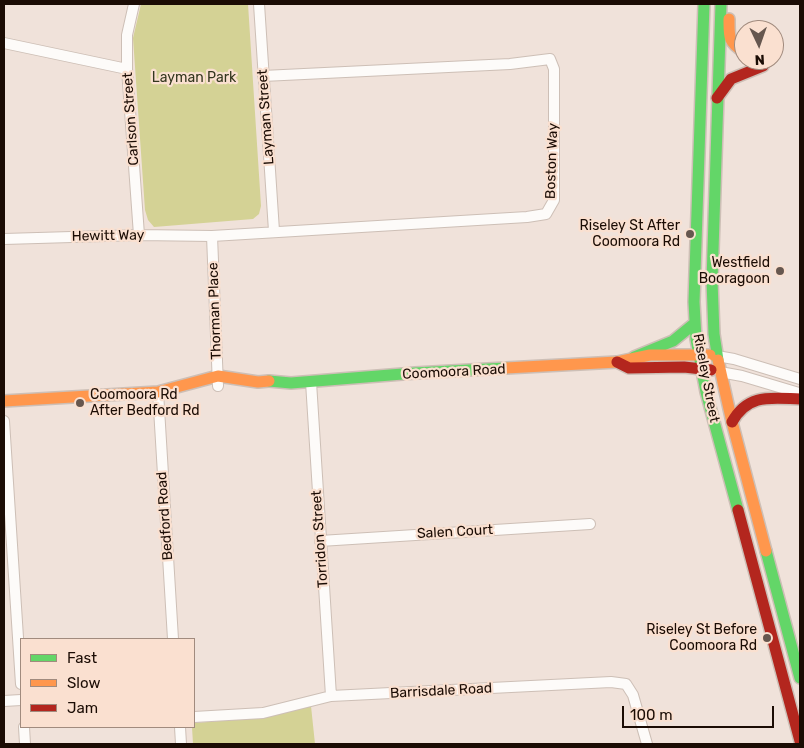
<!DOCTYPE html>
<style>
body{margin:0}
#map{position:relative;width:804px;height:748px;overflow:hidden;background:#f0e2da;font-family:Rubik,sans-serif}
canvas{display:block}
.frame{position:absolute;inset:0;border:5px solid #1b0c04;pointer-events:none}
.legend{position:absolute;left:20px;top:638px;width:175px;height:90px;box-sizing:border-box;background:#fae0d0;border:1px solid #a18b7e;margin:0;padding:6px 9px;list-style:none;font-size:15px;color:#1b0c04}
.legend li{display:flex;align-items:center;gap:10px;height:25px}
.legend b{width:25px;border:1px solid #a18b7e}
.north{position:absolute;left:734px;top:20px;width:50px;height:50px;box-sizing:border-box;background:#fae0d0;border:1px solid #a18b7e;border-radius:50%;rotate:177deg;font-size:14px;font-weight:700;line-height:20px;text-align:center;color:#1b0c04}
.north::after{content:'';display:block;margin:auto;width:18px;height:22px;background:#66574f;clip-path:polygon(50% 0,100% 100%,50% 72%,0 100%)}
.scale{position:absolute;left:622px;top:706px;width:152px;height:22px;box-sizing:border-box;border:2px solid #1b0c04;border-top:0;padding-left:6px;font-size:15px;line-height:18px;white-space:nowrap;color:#1b0c04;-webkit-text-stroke:4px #fae0d0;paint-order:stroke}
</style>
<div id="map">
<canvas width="804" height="748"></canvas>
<div class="frame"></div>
<ul class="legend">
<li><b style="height:6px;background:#63d668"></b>Fast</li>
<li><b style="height:6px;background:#ff974d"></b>Slow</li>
<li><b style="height:6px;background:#b3261e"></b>Jam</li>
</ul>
<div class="north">N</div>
<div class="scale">100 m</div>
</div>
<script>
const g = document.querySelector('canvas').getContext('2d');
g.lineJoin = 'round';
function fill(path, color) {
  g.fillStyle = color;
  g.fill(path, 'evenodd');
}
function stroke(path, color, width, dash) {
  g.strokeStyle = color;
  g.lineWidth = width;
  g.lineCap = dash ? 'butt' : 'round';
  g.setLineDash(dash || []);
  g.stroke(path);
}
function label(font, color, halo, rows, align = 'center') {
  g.font = font + ' Rubik,sans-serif';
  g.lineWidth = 4.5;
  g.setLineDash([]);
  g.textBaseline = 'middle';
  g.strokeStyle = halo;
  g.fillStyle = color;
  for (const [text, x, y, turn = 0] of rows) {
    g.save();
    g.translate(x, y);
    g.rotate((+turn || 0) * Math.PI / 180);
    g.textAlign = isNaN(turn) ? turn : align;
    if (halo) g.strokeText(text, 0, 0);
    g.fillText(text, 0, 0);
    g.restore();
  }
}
fill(new Path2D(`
 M141,4h107l13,202 -2,8 -6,5 -99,8 -6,-7 -3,-10 -12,-172z
 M311,706l4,38h-122l-1,-17h2v-4l65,-5z`), '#d4d295');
const street = new Path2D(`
 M134,4l-7,31v34l12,166
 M259,4l15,227
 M4,43l123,26
 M212,236l6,150
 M4,239l135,-4 73,1 315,-19 19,-3 8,-14v-131l-4,-10 -40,5 -247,12
 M717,356l17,3 66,20
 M720,372l22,4 57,17
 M311,382l20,314
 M158,392l15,247
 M4,421l17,263
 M320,541l270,-17
 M4,701l17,-1
 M194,717l69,-4 68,-17 280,-14 15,2 7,11 14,49
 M24,727l1,17
 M180,727l1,17`);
const fast = new Path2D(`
 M704,4l-10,298 2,37 10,53 32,118
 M634,357l39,-16 22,-18
 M718,360l-4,-26 -2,-53 9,-277
 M269,381l22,2 124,-10 91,-5
 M766,551l34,127`);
const slow = new Path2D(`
 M729,19c0,18 -1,23 15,33
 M718,360l14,62 34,129
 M506,368l111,-6 33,-7h60
 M4,401l154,-9 60,-16 40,6 11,-1`);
const jam = new Path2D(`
 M717,98l14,-19 32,-13
 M617,362l12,6 55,-1 27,3
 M732,422c16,-29 39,-24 68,-23
 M738,510l62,231`);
stroke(street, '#cdbfb6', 12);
stroke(fast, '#cdbfb6', 14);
stroke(slow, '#cdbfb6', 14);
stroke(jam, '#cdbfb6', 14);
stroke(street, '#fdfbf9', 10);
stroke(fast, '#63d668', 11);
stroke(slow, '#ff974d', 11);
stroke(jam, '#b3261e', 11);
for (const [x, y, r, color] of [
 [690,234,5,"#66574f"],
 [780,271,5,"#66574f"],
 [80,403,5,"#66574f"],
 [767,638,5,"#66574f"]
]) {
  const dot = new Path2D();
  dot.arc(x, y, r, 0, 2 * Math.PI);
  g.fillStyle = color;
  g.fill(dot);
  stroke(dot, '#fae0d0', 2);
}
label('14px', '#33361e', '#fae0d0', [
 ["Layman Park",194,78]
]);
label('14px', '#1b0c04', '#fae0d0', [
 ["Layman Street",266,117,-94],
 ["Carlson Street",131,119,-94],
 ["Boston Way",552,161,-88],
 ["Hewitt Way",108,236,-1],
 ["Thorman Place",215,311,-92],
 ["Coomoora Road",454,372,-3],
 ["Riseley Street",706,378,79],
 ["Bedford Road",165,516,-94],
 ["Salen Court",455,532,-3],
 ["Torridon Street",320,539,-94],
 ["Barrisdale Road",441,691,-3]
]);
label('14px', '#1b0c04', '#fae0d0', [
 ["Riseley St After",680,226],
 ["Coomoora Rd",680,242],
 ["Westfield",770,263],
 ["Booragoon",770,279],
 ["Coomoora Rd",90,395,"left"],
 ["After Bedford Rd",90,411,"left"],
 ["Riseley St Before",757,630],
 ["Coomoora Rd",757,646]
], 'right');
</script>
